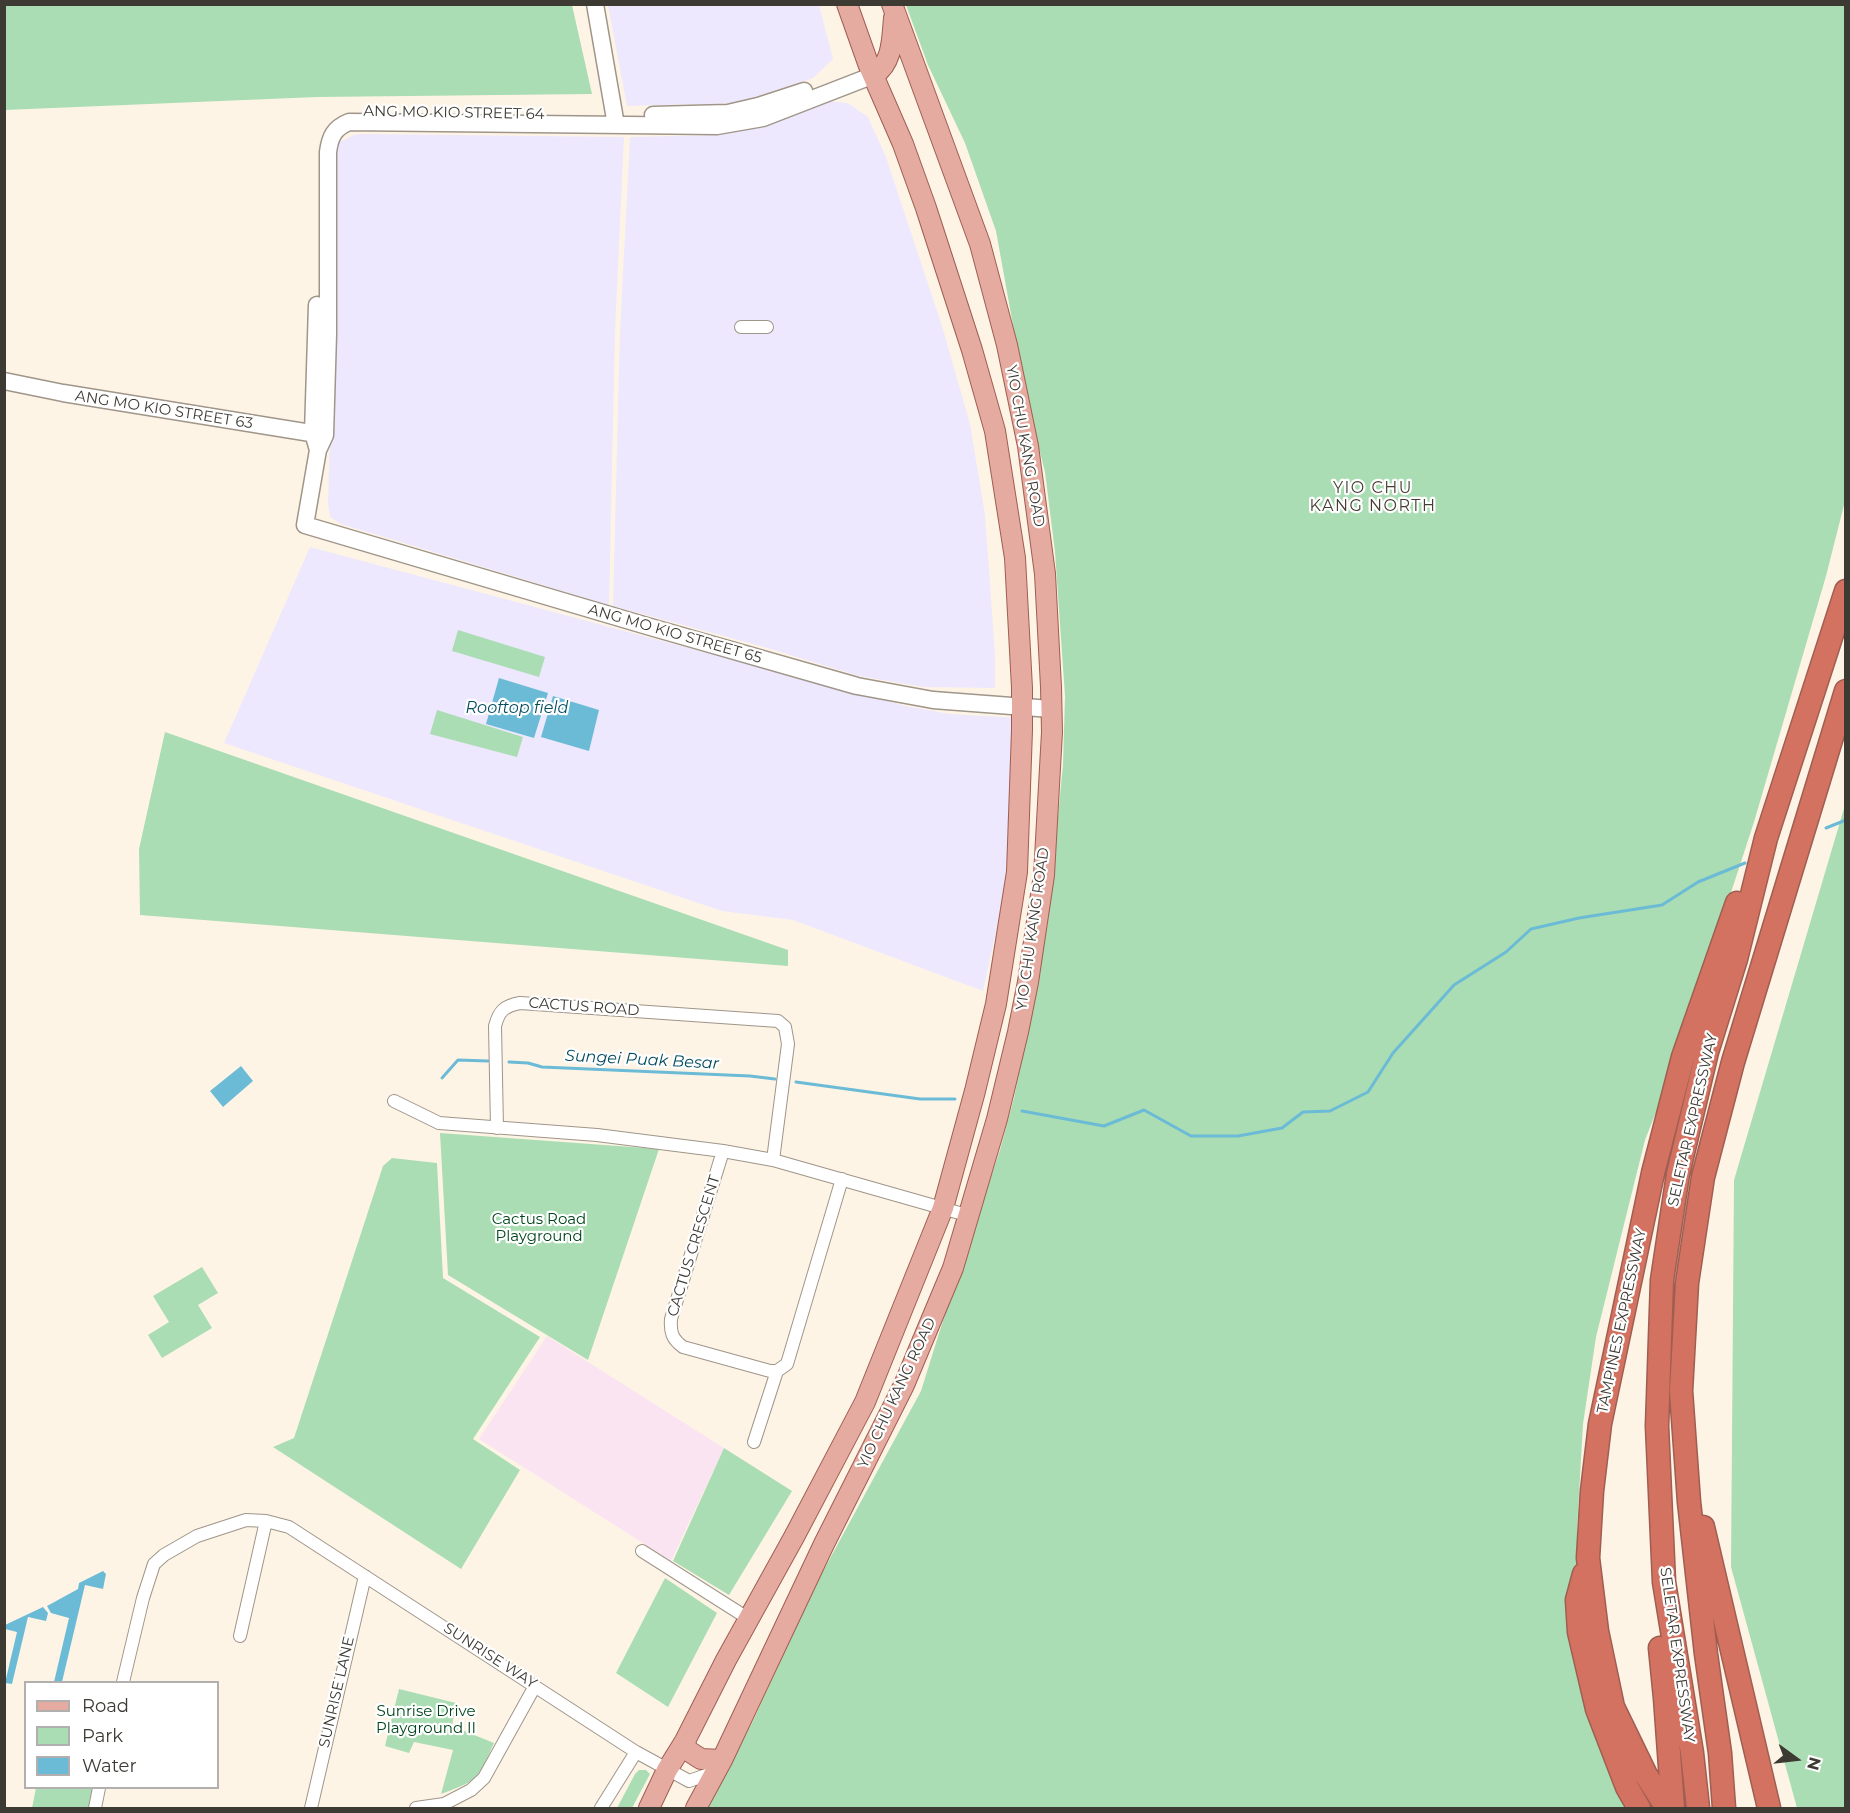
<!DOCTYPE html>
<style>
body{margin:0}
#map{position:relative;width:1850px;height:1813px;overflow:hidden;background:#fef4e6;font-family:Montserrat,sans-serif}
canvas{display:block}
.frame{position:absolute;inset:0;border:6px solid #3d3a34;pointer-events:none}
.legend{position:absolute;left:24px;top:1681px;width:195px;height:108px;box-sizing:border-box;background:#fff;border:2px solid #b1b0ae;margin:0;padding:8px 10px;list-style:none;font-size:18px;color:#3d3a34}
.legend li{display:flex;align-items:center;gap:12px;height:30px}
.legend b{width:30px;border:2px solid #b1b0ae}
.north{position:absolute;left:1766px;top:1729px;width:60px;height:60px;-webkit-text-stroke:4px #fff;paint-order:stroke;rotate:105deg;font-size:16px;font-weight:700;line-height:24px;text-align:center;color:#3d3a34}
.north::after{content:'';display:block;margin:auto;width:21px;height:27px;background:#3d3a34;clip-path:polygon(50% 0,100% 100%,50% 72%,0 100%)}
</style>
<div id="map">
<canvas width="1850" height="1813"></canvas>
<div class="frame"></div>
<ul class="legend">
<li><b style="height:8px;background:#e5aaa0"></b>Road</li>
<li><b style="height:16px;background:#aaddb3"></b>Park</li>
<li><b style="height:16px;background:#6bbbd7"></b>Water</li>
</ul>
<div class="north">N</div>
</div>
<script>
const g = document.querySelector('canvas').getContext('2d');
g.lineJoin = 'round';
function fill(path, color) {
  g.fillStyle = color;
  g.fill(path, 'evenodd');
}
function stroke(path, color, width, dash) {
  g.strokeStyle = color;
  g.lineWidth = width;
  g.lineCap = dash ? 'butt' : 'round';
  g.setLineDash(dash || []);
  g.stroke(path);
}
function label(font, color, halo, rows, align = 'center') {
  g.font = font + ' Montserrat,sans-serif';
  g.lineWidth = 4.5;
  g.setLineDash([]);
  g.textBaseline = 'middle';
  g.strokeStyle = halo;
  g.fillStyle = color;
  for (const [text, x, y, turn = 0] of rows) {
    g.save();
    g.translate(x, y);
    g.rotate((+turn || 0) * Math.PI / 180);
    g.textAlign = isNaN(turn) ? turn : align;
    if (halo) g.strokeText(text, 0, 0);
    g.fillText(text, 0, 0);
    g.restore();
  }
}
fill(new Path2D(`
 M608,5h211l14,54 -20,19 -77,25 -109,3z
 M828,101l20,2 20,14 18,40 56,169 28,98 15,91 10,139v34l-72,-1 -64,-11 -95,-29 -151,-41 7,-274 10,-195 89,-2 38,-9z
 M361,134l263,3 -9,193 -6,275 -268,-81 -11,-7 -2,-13 5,-183 1,-167 4,-11 16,-8z
 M310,547l596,159 44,8 70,4 -6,131 -31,142 -190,-71 -71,-9 -498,-168z`), '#ede8fe');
fill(new Path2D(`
 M547,1336l177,112 -53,113 -192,-122z`), '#fbe4f1');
fill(new Path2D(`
 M4,5h568l20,89 -275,3 -312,13z
 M906,5h939v496l-19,75 -72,246 -80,245 -29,73 -49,197 -13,87 -6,105 3,68 39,152 33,59h-944l45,-87 62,-135 106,-195 19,-61 60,-180 14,-52 34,-176 15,-158 2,-68 -10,-144 -10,-80 -19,-75 -30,-166 -31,-88 -37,-78z
 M458,630l87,27 -6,20 -87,-26z
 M437,710l86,27 -6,20 -87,-23z
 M165,732l623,218v16l-648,-51 -1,-66z
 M1845,805l1,1003h-49l-66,-241 3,-387z
 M440,1133l219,16 -71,211 -140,-85z
 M392,1158l45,5 6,115 97,59 -67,102 47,31 -59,99 -188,-122 21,-9 89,-272z
 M202,1267l16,26 -20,12 14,23 -50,30 -14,-23 21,-13 -16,-26z
 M724,1448l68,43 -63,104 -56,-34z
 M665,1578l52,35 -49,94 -52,-34z
 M399,1689l57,14 -4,23 42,17c-17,37 -15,37 -53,51l12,-44 -39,-8 -5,11 -24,-7z
 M639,1770h7l4,4 -18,34h-15l18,-34z
 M36,1788h61l-7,20h-58z`), '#aaddb3');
fill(new Path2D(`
 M499,678l49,15 -14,45 -48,-14z
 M553,696l46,14 -10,41 -48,-14z
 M241,1066l12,15 -30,26 -13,-16z
 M103,1571l3,3 -3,15 -18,-4 -23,97h-8l15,-64 -18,-5 -4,-7 31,-17 1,-6z
 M43,1607l5,6 -2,8 -18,-4 -16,67 -7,-1 12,-51 -12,-3v-4z`), '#6bbbd7');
stroke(new Path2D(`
 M1826,828l20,-8
 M509,1062l19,1 14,4 208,9 25,3
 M442,1078l16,-18 30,1
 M796,1082l124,17h35
 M1022,1111l82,15 40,-16 47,26h47l44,-8 21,-16 27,-1 38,-19 25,-39 61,-68 52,-33 25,-23 48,-11 83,-13 36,-23 47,-19`), '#6bbbd7', 3);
const street = new Path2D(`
 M741,327h26
 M394,1101l45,22 158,12 126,16 50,9 197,56
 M497,1128l-2,-102c4,-15 9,-20 25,-23l258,18 7,6 3,17 -15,116
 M723,1151l-52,168c-1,13 1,20 12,28l87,24h7l10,-7 55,-185
 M754,1442l23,-71
 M642,1551l107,68
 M240,1636l26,-115
 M123,1682l20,-84 11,-34 10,-9 33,-19 49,-16 20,1 23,6 347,225 53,29 26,-9
 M95,1808l4,-20
 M311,1808l54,-232
 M416,1808l28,-4 27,-14 13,-12 51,-92
 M601,1808l35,-56`);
const secondary = new Path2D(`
 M595,4l21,121
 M874,75l-111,43 -46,8 -368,-4c-15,6 -19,15 -21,30v182l-3,101 -7,15 -13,75 342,101 210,60 76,14 118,9
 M653,115l75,-2 30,-7 46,-15
 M317,305l-4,128 5,17
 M4,381l59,12 260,42`);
const primary = new Path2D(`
 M874,75c19,-13 18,-36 20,-57
 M685,1741l2,9 14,9 21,1
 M649,1808l18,-38 18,-29 41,-81 68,-123 71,-135 78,-194 32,-117 21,-87 21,-132 5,-142v-42l-7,-130 -20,-127 -23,-81 -46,-142 -23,-64 -34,-78 -22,-62
 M696,1808l26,-48 102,-216 80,-159 49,-117 44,-149 21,-87 10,-50 16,-107 8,-143 -1,-45 -6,-113 -17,-128 -21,-101 -27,-101 -88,-240`);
const highway = new Path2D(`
 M1703,1527l66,281
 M1584,1574l-7,26 2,32 18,77 30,78 12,21
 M1660,1648l5,50 8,110
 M1667,1808l-21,-33 -33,-68 -16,-76 -9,-73 4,-67 8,-67 53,-251 30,-116 54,-154
 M1698,1808l-6,-55 -28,-171 -7,-156 5,-146 16,-106 29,-122 29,-93 30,-121 80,-247
 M1724,1808l-4,-55 -14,-99 -17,-152 -8,-111 6,-108 16,-106 30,-115 113,-371`);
stroke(street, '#9f9589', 14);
stroke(secondary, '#9f9589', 19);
stroke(primary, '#9f5e51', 22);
stroke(highway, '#9f5e51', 25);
stroke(street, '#fff', 12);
stroke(secondary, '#fff', 16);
stroke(primary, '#e5aaa0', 20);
stroke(highway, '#d47261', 22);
label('15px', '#3d3a34', '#fff', [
 ["ANG MO KIO STREET 64",454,113,1],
 ["ANG MO KIO STREET 63",164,410,9],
 ["YIO CHU KANG ROAD",1025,446,80],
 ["ANG MO KIO STREET 65",675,634,16],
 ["YIO CHU KANG ROAD",1033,929,-82],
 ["CACTUS ROAD",584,1007,4],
 ["SELETAR EXPRESSWAY",1693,1120,-77],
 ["CACTUS CRESCENT",694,1246,-73],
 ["TAMPINES EXPRESSWAY",1622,1321,-78],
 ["YIO CHU KANG ROAD",897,1393,-65],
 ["SELETAR EXPRESSWAY",1677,1655,82],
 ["SUNRISE WAY",490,1656,33],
 ["SUNRISE LANE",337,1692,-77]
]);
label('15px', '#00451b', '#fff', [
 ["Cactus Road",539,1220],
 ["Playground",539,1237],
 ["Sunrise Drive",426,1712],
 ["Playground II",426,1729]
]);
g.letterSpacing = '1.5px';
label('16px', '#463e33', '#fff', [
 ["YIO CHU",1373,488],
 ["KANG NORTH",1373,506]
]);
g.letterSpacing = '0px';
label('italic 16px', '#034c60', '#fff', [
 ["Rooftop field",517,708],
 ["Sungei Puak Besar",642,1060,3]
]);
</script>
